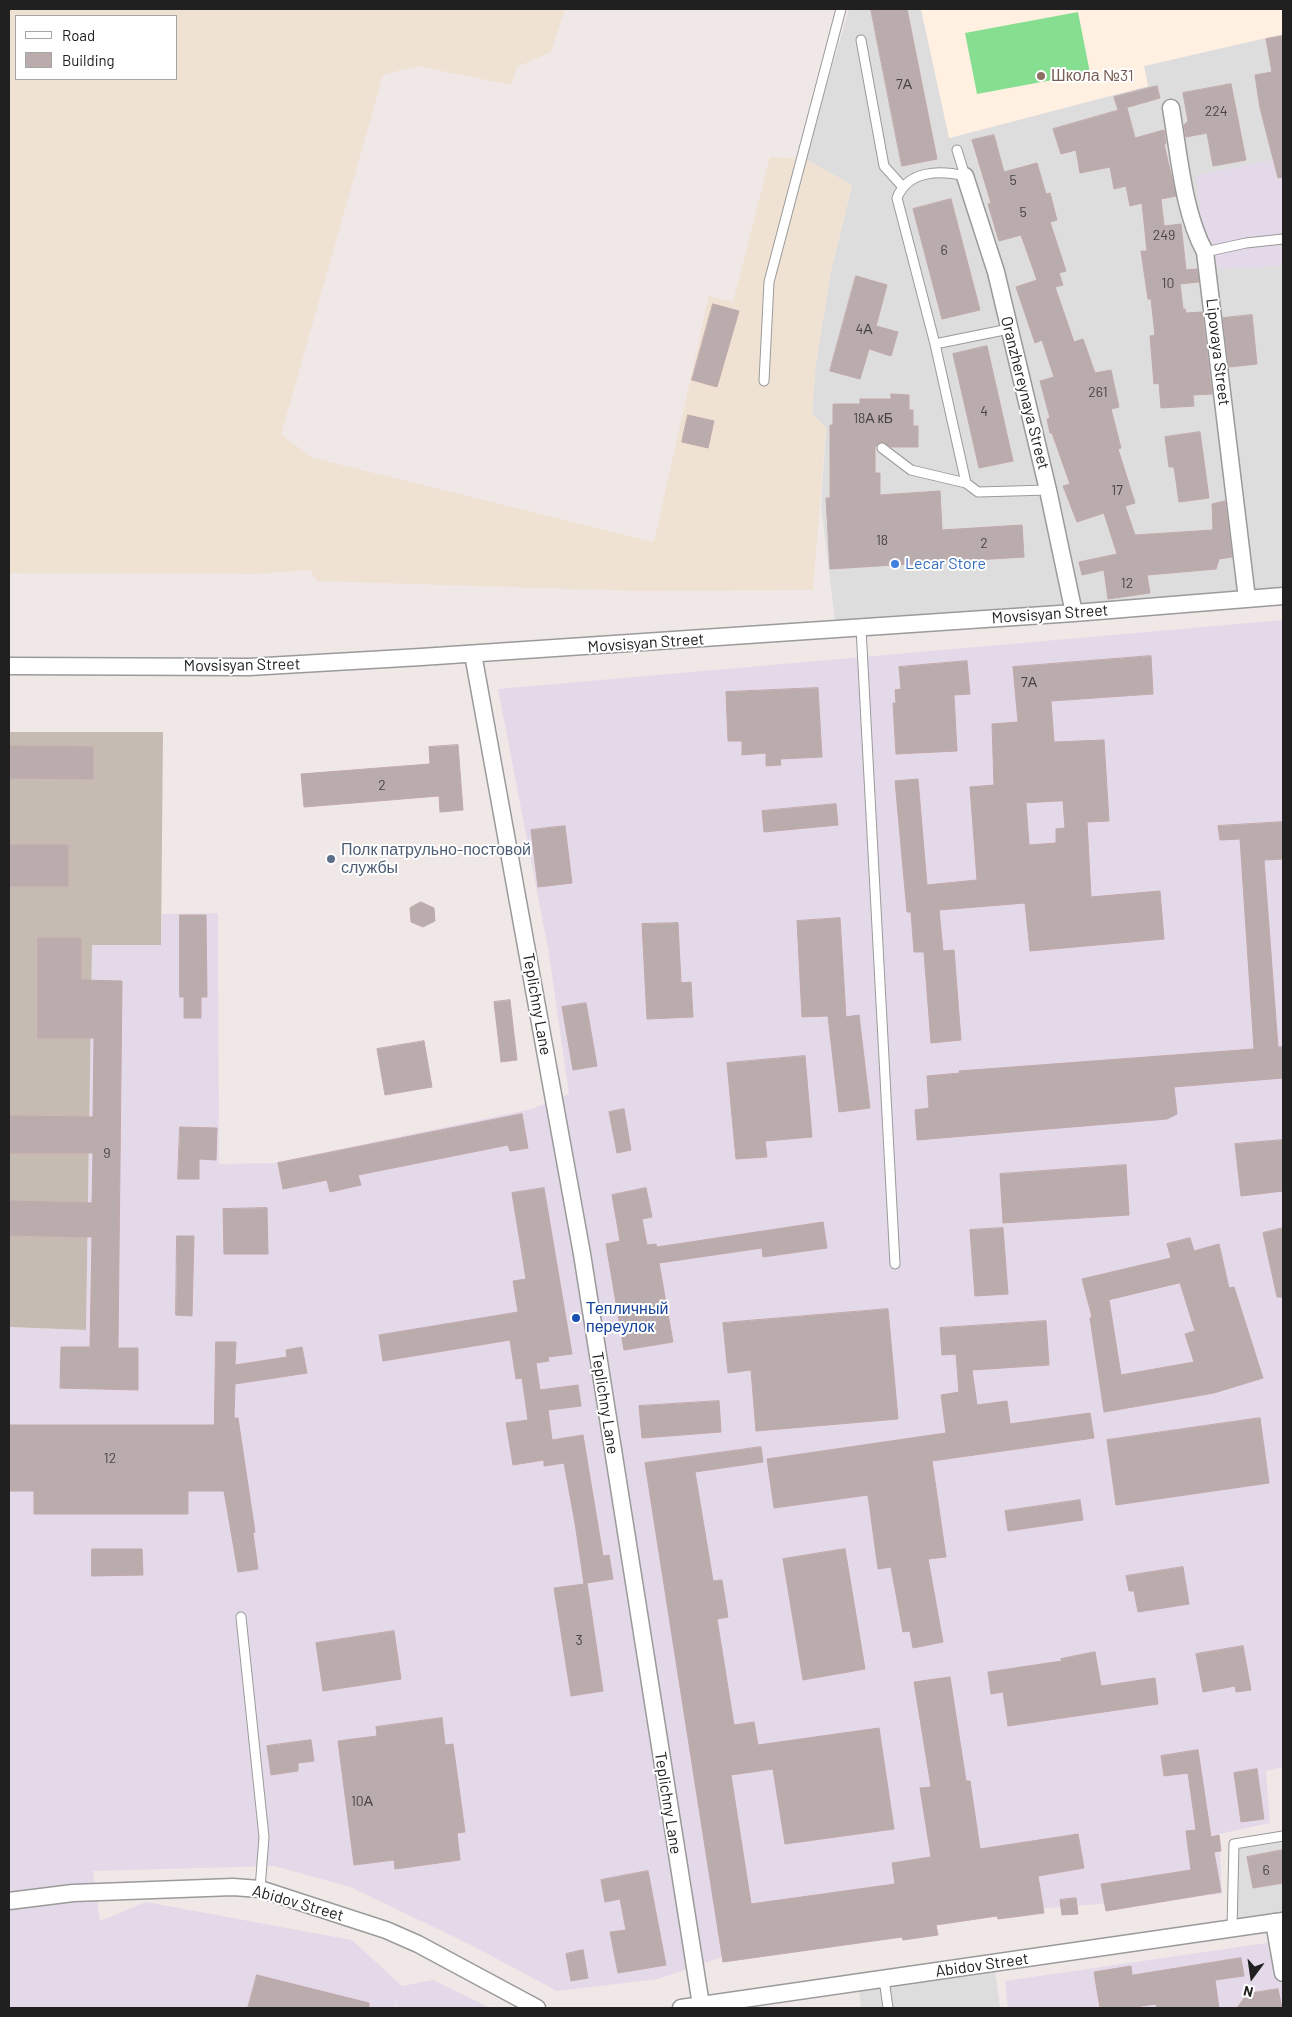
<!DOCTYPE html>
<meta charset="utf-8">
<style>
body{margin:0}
#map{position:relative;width:1292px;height:2017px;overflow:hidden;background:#f0e8e7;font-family:Barlow,sans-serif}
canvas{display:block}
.frame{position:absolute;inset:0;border:10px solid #202020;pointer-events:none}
.legend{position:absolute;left:15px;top:15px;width:162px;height:65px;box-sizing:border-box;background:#fff;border:1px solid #a6a6a6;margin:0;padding:6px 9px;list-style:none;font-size:15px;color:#202020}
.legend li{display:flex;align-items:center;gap:10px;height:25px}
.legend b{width:25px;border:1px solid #a6a6a6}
.north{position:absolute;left:1227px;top:1952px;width:50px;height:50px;-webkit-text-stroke:4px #fff;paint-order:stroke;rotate:194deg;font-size:14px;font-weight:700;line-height:20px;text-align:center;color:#202020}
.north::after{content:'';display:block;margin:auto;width:18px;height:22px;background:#202020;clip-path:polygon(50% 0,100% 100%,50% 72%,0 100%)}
</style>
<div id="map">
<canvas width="1292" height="2017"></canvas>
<div class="frame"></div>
<ul class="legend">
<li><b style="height:6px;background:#fff"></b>Road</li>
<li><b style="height:14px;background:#baacad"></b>Building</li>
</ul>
<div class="north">N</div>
</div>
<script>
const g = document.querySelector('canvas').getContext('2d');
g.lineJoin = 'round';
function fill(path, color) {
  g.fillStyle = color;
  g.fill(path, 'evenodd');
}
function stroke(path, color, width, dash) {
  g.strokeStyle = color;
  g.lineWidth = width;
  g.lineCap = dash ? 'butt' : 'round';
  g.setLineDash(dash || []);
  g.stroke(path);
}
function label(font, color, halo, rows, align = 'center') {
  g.font = font + ' Barlow,sans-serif';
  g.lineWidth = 4;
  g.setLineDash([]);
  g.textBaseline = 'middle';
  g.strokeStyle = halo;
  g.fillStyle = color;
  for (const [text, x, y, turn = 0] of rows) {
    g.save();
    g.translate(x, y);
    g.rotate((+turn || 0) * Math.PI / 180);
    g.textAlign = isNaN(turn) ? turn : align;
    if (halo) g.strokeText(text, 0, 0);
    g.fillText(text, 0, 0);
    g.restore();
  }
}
fill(new Path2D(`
 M849,9h72l29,129 198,-52 -4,-20 139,-32v562l-447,34 -15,-125 5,-77 -15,-15 5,-50 15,-92 21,-86 -47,-26z
 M1283,1836v85l-51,7 2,-84z
 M994,1963l6,45h-139l-3,-25z`), '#deddde');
fill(new Path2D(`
 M1274,160l2,6 7,-2v102l-64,3 -17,-44 -6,-50z
 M1283,620v1147l-17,4 4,52 -51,11 3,60 -247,20 -253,43 -64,22 -101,12 -86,-46 -121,-58 -76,-21 -181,5 7,50 46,-19 206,38 50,46 31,-6 58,28h-95l1,-8 -3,8h-385v-681l77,3 6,-385h69l1,-31 56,-1 1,251 55,-1 258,-54 37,-15 -20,-140 -51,-265z
 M1273,1942l10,51v15h-275l-3,-27z`), '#e4d9e9');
fill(new Path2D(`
 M921,9h362v25l-139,32 4,20 -199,52z`), '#fff0e2');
fill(new Path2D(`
 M9,732h154l-2,213h-69l-6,385 -77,-3z`), '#c5bbb2');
fill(new Path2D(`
 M9,9h556l-14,43 -34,15 -6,18 -94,-19 -34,9 -102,360 32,23 341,84 55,-246 24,6 37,-145 35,2 47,26 -21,86 -15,92 -4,50 14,15 -13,162 -174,1 -322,-10 -7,-11 -57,4 -244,-1zM16,16h160v63h-160z`), '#efe2d3');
fill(new Path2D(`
 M1078,12l12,61 -113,21 -12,-61z`), '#86de90');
const building = new Path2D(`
 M871,9h36l30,150 -35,7z
 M1283,36v141l-5,1 -18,-70 -5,-33 17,-3 -6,-33z
 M1231,84l15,76 -33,6 -6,-33 -21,4 -2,-12 4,-4 -5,-28z
 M1157,86l3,12 -42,12 -4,-13z
 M1127,108l8,30 29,-8 2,14h-2l12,52 -15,3 3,27 17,-2 5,46 11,-1 2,13 -19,2 3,25h2l1,4 16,-1 10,82 -19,1 1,11 -33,2 -2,-25 -5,1 -4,-48 5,-1 -4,-36h-3l-7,-48h6l-5,-48 -12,3 -4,-20 -12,3 -4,-22 -30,6 -4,-23 -15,4 -8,-25z
 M994,135l10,37 33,-9 9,31 4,-1 7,27 -7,2 16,49 -7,2 4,12 -8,2 19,55 9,-3 12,34 16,-3 8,37 -8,2 10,39 -3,1 17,54 -10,3 10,29 78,-5 -1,-26 13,-3 7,56 -13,2 -3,10 -69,6 3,18 -42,6 -4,-29 -22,5 -3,-13 38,-8 -13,-41 -27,9 -14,-36 7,-2 -18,-51h-2l-3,-14 3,-1 -10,-37 14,-4 -12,-37 -7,3 -19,-56 21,-7 -16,-45 -22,6 -11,-37 3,-1 -19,-63z
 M951,199l29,111 -38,9 -29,-110z
 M856,276l31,9 -11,41 22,6 -7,24 -22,-7 -9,30 -30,-8z
 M713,304l26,7 -22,76 -25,-7z
 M1252,315l5,49 -28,3 -6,-49z
 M987,346l26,115 -34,7 -26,-114z
 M891,394l18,1v15h4v16h5v21h-27l-9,-5 -7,5v26h5v22l60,-4 2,39 80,-5 2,32 -194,12 -4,-71h4v-73h3v-21h27v-5h31z
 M688,415l26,6 -6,27 -26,-6z
 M1200,432l9,66 -30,4 -5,-35h-5l-4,-30z
 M1151,656l2,38 -102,7 3,41 50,-2 5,81 -22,1 4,75 69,-6 4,48 -134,12 -5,-48 -86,7 4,41 11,-1 7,90 -30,3 -7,-91h-10l-3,-40h-4l-12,-131 23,-2 9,106 50,-5 -7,-93 24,-2 -2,-61 26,-2 -5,-55zM1063,801l2,27 -9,1v14l-27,2 -3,-42z
 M967,661l3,33 -16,1 3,56 -61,3 -3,-51h3l-1,-13 6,-1 -2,-22z
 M818,688l4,69 -42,2 1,6 -15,1v-13l-24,2v-14h-14l-2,-49z
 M458,745l5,65 -23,2 -1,-16 -135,11 -3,-33 129,-10 -1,-17z
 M9,746l84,1v32l-84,-1z
 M836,804l2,21 -74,7 -2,-21z
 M1283,822v37l-19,1 14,187h5v31l-109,9 3,27 -10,5 -250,21 -2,-30 14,-2 -2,-32 33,-3 -1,-2 295,-22 -14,-210 -20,1 -2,-14z
 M565,826l7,57 -34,4 -7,-57z
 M9,845h59v41h-59z
 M421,902l13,6 1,13 -12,6 -12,-5 -1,-14z
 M180,915h26l1,82h-6v21h-17v-21h-4z
 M840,918l6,99 13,-2 11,93 -31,4 -11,-96 -26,1 -5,-96z
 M678,923l3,60 10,-1 2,35 -46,2 -5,-95z
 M38,938h43v42l41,1 -4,367h20v42l-78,-2 1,-41h29l2,-110 -83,-2v-34l83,2 1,-50h-84v-37l84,1 1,-79h-56z
 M510,1000l7,60 -16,2 -7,-60z
 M586,1003l11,63 -24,4 -11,-63z
 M424,1041l8,46 -47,8 -8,-46z
 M805,1056l7,81 -47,4 2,16 -31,2 -9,-96z
 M624,1109l7,41 -14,3 -8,-41z
 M522,1114l6,34 -18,3 -2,-6 -150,30 3,10 -31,7 -3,-12 -44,9 -5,-26z
 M180,1127l37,1 -1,32 -17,-1v20h-21z
 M1283,1140v51l-42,5 -6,-52z
 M1126,1165l3,50 -126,8 -3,-49z
 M544,1188l28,166 -24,3 1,4 -13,2 4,27 38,-5 3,21 -33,4 4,30 31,-5 20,121 6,-1 4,24 -26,4 16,108 -32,5 -17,-108 30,-4 -9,-61 -11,-60 -20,3v-6l-31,5 -7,-42 22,-3 -6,-42 -6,1 -6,-39 -127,21 -4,-26 139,-23 -5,-31 13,-2 -14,-86z
 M646,1188l6,29 -10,2 5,26 9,-1 1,3 166,-25 4,26 -64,9 -1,-9 -103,15 14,79 -49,8 -18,-106 14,-3 -8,-46z
 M267,1208l1,46h-44l-1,-45z
 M1003,1228l5,66 -33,2 -5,-66z
 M1283,1228v69h-6l-14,-64z
 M177,1236h17l-2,80 -16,-1z
 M1190,1238l4,13 25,-7 10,44 5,-1 29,91 -49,15 -110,19 -14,-94 2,-1 -10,-38 89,-21 -4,-14zM1180,1283l15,48 -10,3 9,28 -73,13 -12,-75z
 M888,1309l10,110 -142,12 -5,-61 -23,3 -5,-50z
 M1046,1321l3,44 -77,5 5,35 30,-4 3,23 80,-11 4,25 -162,23 14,96 -18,2 15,83 -30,6 -3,-17 -7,1 -12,-65 -13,2 -10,-74 -94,13 -7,-49 179,-26 -5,-38 18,-3 -3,-38 -14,1 -2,-27z
 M216,1342h20l-1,23 52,-8 -1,-7 16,-3 5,26 -72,11 -1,34h4l17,114 -2,1 5,36 -20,3 -14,-81h-36v23h-154v-23h-25v-66h205z
 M719,1401l2,31 -79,6 -3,-32z
 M1260,1418l9,65 -153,22 -9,-65z
 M761,1447l2,15 -68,10 18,109 9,-1 6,37 -11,2 17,106 20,-3 4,23 121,-17 15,101 -109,15 -12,-75 -42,6 20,129 144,-20 -3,-21 39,-6 -11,-69 11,-1 -17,-105 36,-5 16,104h4l10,68 98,-15 6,34 -46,8 6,37 -46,6 -1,-3 -61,9 2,10 -35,5 -1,-3 -179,25 -78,-499z
 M1080,1500l3,20 -75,11 -3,-20z
 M92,1549h50l1,26 -51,1z
 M845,1549l20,120 -62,11 -20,-121z
 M1183,1567l6,37 -51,8 -4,-21h-5l-3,-15z
 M394,1631l7,48 -78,12 -7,-48z
 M1243,1646l8,44 -15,2 -1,-6 -32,6 -7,-38z
 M1095,1652l6,34 54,-8 3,26 -150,22 -5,-34 -12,2 -3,-22 74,-11 -1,-2z
 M442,1718l3,27 8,-1 12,88 -8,1 3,27 -65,9 -1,-9 -40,5 -16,-124 39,-5 -1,-9z
 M311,1740l3,21 -16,2v8l-27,4 -4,-29z
 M1198,1750l13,87 8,-2 2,16 -7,1 7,40 -115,19 -5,-27 90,-14 -5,-39 10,-1 -8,-57 -24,3 -3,-20z
 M1257,1769l7,50 -23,3 -7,-49z
 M1283,1850v33l-30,5 -6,-31z
 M648,1871l18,94 -48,8 -8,-41 16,-2 -6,-31 -15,3 -4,-22z
 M1076,1898l2,16 -16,1 -2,-15z
 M583,1950l5,28 -17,3 -5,-27z
 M1241,1958l3,18 -29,4 4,28h-62l-1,-4 -28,4h-28l-6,-36 37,-6 1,9z
 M257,1975l112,28v5h-121z
 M1278,1989l4,19h-45l10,-14z`);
fill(building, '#baacad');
stroke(building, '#c2a9ab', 1);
const lane = new Path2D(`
 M861,40l23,126 18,20
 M957,150l8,26
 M965,176c-25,-6 -57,-6 -68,22l38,146 31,139 12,9 70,-2
 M1205,252l41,-9 37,-4
 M935,344l74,-15
 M764,381l5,-99 72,-273
 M882,448l29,22 55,13
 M861,628l34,636
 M241,1617l23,220 -4,52
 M1232,1928l2,-84 49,-8
 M884,1979l4,29`);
const street = new Path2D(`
 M1171,108c8,45 12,104 34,144l42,347
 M965,176l31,96 52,218 26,123
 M473,654l109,600 119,751
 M9,666l240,1 172,-10 653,-44 209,-17
 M9,1901l64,-8 160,-6 27,2 126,41 32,14 119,64
 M1274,1922l9,51
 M681,2008l602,-87`);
stroke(lane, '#9a9a9a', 11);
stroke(street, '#9a9a9a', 19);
stroke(lane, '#fff', 9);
stroke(street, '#fff', 16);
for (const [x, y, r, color] of [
 [1041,76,5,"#8d6e63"],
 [895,564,5,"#3f7fe0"],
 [331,859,5,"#5c6f8a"],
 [576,1318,5,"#1a4fb4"]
]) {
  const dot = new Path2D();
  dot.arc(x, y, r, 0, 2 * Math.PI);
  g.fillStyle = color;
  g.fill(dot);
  stroke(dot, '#fff', 2);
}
label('14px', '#464343', null, [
 ["7А",904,84],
 ["224",1216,111],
 ["5",1013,180],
 ["5",1023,212],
 ["249",1164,235],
 ["6",944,250],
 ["10",1168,283],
 ["4А",864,329],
 ["261",1098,392],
 ["4",984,411],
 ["18А кБ",873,418],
 ["17",1117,490],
 ["18",882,540],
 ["2",984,543],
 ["12",1127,583],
 ["7А",1029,682],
 ["2",382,785],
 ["9",107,1153],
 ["12",110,1458],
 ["3",579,1640],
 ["10А",362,1801],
 ["6",1266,1870]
]);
label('16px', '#785e54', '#fff', [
 ["Школа №31",1051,76]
], 'left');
label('16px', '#202020', '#fff', [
 ["Lipovaya Street",1218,352,83],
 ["Oranzhereynaya Street",1025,393,76],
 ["Movsisyan Street",1050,614,-4],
 ["Movsisyan Street",646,643,-4],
 ["Movsisyan Street",242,665,-1],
 ["Teplichny Lane",537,1004,80],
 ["Teplichny Lane",605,1403,81],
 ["Teplichny Lane",668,1803,81],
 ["Abidov Street",298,1903,16],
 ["Abidov Street",982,1965,-8]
]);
label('16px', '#366cbe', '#fff', [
 ["Lecar Store",905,564]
], 'left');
label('16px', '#4e5e75', '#fff', [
 ["Полк патрульно-постовой",341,850],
 ["службы",341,868]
], 'left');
label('16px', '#164399', '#fff', [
 ["Тепличный",586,1309],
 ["переулок",586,1327]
], 'left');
</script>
